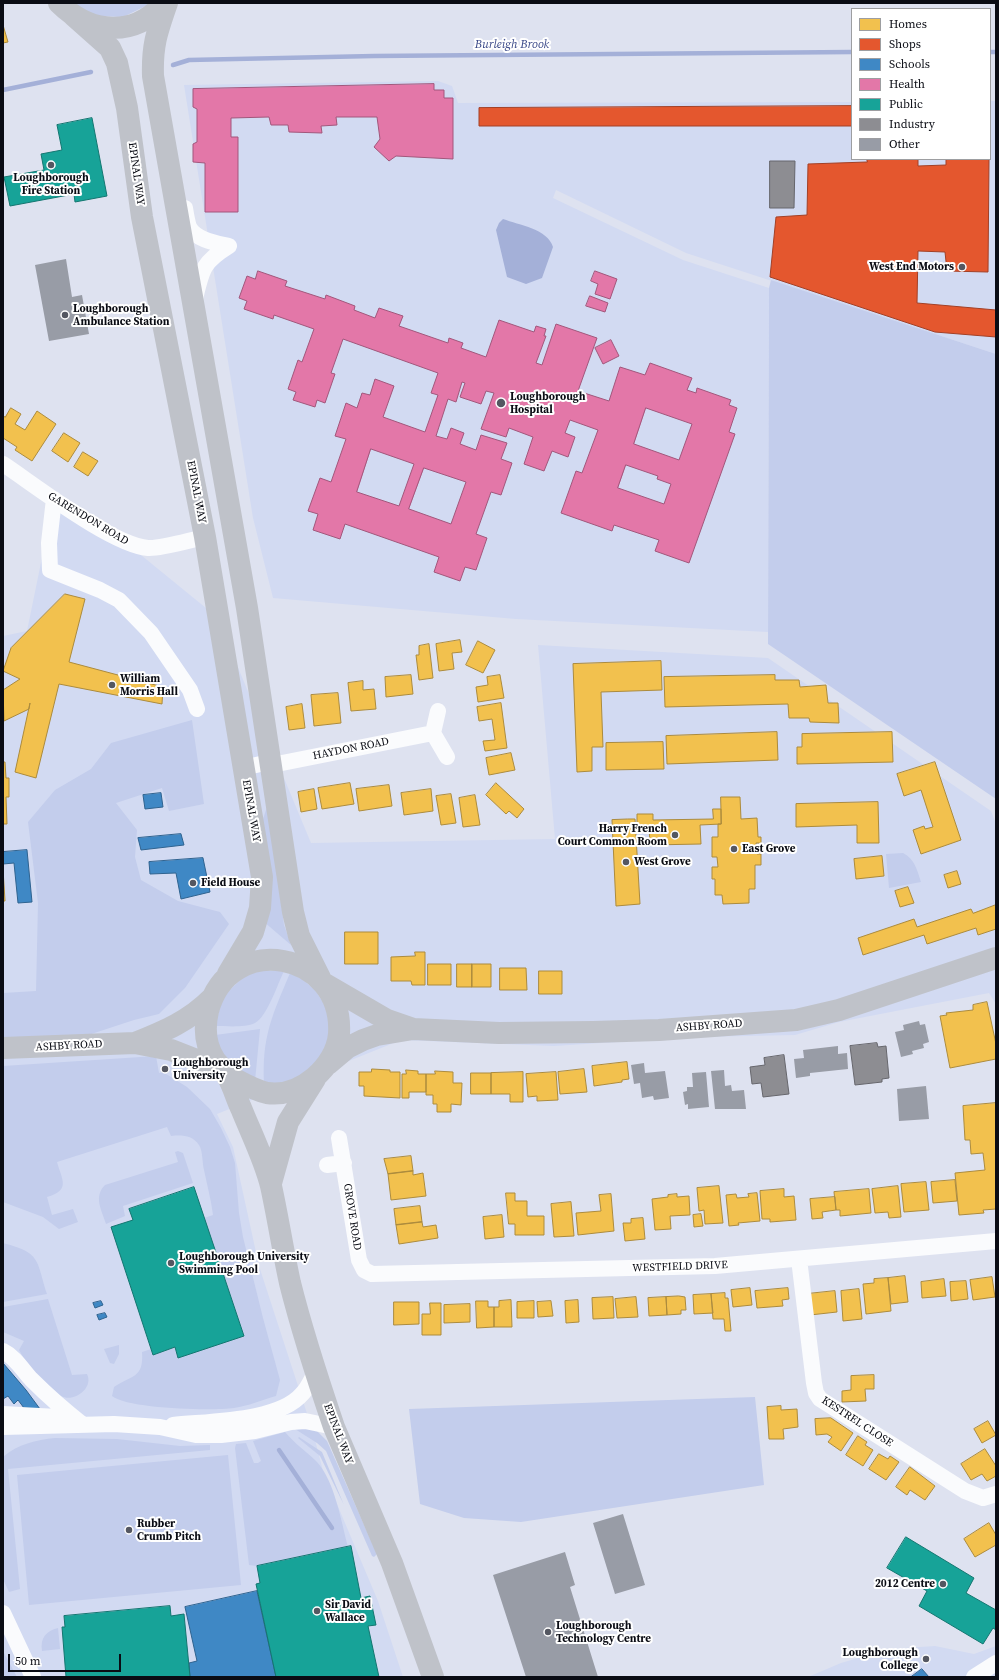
<!DOCTYPE html>
<style>
body{margin:0}
#map{position:relative;width:999px;height:1680px;overflow:hidden;background:#dee2f0;font-family:"Source Serif 4",serif}
canvas{display:block}
.frame{position:absolute;inset:0;border:4px solid #0a0c14;pointer-events:none}
.legend{position:absolute;left:851px;top:8px;width:140px;height:152px;box-sizing:border-box;background:#fff;border:1px solid #9d9ea1;margin:0;padding:5px 7px;list-style:none;font-size:12px;color:#0a0c14}
.legend li{display:flex;align-items:center;gap:8px;height:20px}
.legend b{width:20px;border:1px solid #9d9ea1}
.scale{position:absolute;left:8px;top:1654px;width:113px;height:18px;box-sizing:border-box;border:2px solid #0a0c14;border-top:0;padding-left:5px;font-size:12px;line-height:14px;white-space:nowrap;color:#0a0c14;-webkit-text-stroke:3px #fff;paint-order:stroke}
</style>
<div id="map">
<canvas width="999" height="1680"></canvas>
<div class="frame"></div>
<ul class="legend">
<li><b style="height:11px;background:#f2c14e"></b>Homes</li>
<li><b style="height:11px;background:#e4572e"></b>Shops</li>
<li><b style="height:11px;background:#3f88c5"></b>Schools</li>
<li><b style="height:11px;background:#e377a8"></b>Health</li>
<li><b style="height:11px;background:#17a398"></b>Public</li>
<li><b style="height:11px;background:#8d8d92"></b>Industry</li>
<li><b style="height:11px;background:#989ca6"></b>Other</li>
</ul>
<div class="scale">50 m</div>
</div>
<script>
const g = document.querySelector('canvas').getContext('2d');
g.lineJoin = 'round';
function fill(path, color) {
  g.fillStyle = color;
  g.fill(path, 'evenodd');
}
function stroke(path, color, width, dash) {
  g.strokeStyle = color;
  g.lineWidth = width;
  g.lineCap = dash ? 'butt' : 'round';
  g.setLineDash(dash || []);
  g.stroke(path);
}
function label(font, color, halo, rows, align = 'center') {
  g.font = font + ' "Source Serif 4",serif';
  g.lineWidth = 4;
  g.setLineDash([]);
  g.textBaseline = 'middle';
  g.strokeStyle = halo;
  g.fillStyle = color;
  for (const [text, x, y, turn = 0] of rows) {
    g.save();
    g.translate(x, y);
    g.rotate((+turn || 0) * Math.PI / 180);
    g.textAlign = isNaN(turn) ? turn : align;
    if (halo) g.strokeText(text, 0, 0);
    g.fillText(text, 0, 0);
    g.restore();
  }
}
fill(new Path2D(`
 M438,81l14,5 6,17 394,-1v57h138v-58h6v253l-310,-101 -130,-63 -3,8 130,62 86,28 -1,344 -252,-13 -243,-21 -20,-80 -69,-433z
 M54,499l71,43 92,75 94,226 244,-4 -17,-194 230,13 223,153 5,13v180l-7,-11 -150,29 -44,13 -99,2 -142,9 -153,-6 -184,74 16,33 26,119 54,166 10,39 55,130 25,76h-400v-1041l24,-5z
 M935,1646l39,8 22,-8v31h-188l33,-14 48,-14z`), '#d2daf2');
fill(new Path2D(`
 M70,3h82l-29,14 -28,-1z
 M771,280l225,74v445l-228,-155 1,-356z
 M192,720l12,84 -35,7 -7,-23 -46,15 21,27 -2,27 6,23 37,21 42,11 9,12 -44,64 -26,26 -25,6 -61,20 -70,1v-48l33,-2 2,-88 -10,-81 27,-32 36,-21 20,-26z
 M268,804l16,121 7,20 -28,-24 -1,-99z
 M903,853c12,6 14,17 18,29l-32,6 -3,-34z
 M258,971h26c-6,12 -17,46 -29,52 -10,5 -29,3 -40,3l8,-30 22,-20z
 M290,973l12,6 13,11 9,14 7,18 -7,35 -25,21 -18,5h-17c-2,-47 8,-67 26,-110z
 M260,1029l-5,52 -13,-5 -23,-26 -4,-15z
 M156,1056l3,17 4,-1 24,15 23,22 11,19 9,19 5,16 4,50 4,24 20,81 17,62 -4,16c-14,4 -28,10 -42,12 -22,3 -106,1 -122,-12l2,-9c17,-12 30,-8 28,-35l9,-3 2,6 22,-8 3,10 26,-139 9,-3c-2,-16 -6,-30 -9,-45 -2,-7 -1,-19 -5,-25 -7,-10 -17,-10 -28,-9l-4,-9 -110,35c5,18 14,28 -10,35l5,18 21,-6 5,13 -19,7 -16,-12 -40,-15v-136z
 M178,1151l5,2 10,30 -70,23 2,10 -19,8c-4,-13 -13,-27 -1,-39l73,-23 -3,-10z
 M3,1243c38,10 33,16 44,51l-44,8z
 M48,1299l24,76 15,-1c7,14 -13,29 -26,22 -16,-8 -33,-30 -42,-46l5,-9 -21,-9v-25z
 M119,1345v9l-5,10 -4,-1 -6,-14z
 M755,1397l9,88 -243,37 -57,-4 -44,-14 -11,-95z
 M314,1428l13,13 50,113 -3,3 -2,-1 -46,-105 -9,-8 -22,-14z
 M285,1432c10,12 22,20 32,30 18,20 24,59 31,85l-91,19 -8,-1 -14,-117 1,-4 10,-1 8,20h4l3,-2 -8,-20z
 M299,1437l23,15 22,53 -24,-49 -22,-18z
 M55,1438l62,1 63,7 30,-1v5l-202,19 12,120 -11,3 -6,-13v-122c15,-13 33,-17 52,-19z
 M228,1455l13,130 -212,20 -12,-130z
 M58,1628l2,21 -18,2c-2,-13 4,-20 16,-23z
 M3,1651l14,26h-14z`), '#c3cdec');
fill(new Path2D(`
 M503,219c16,6 45,10 50,28l-11,31 -16,6 -19,-7 -11,-47 3,-7z`), '#a4b0d8');
const homes = new Path2D(`
 M3,25l5,17 -5,1z
 M11,408l10,6 -6,10 10,6 12,-19 19,13 -24,37 -17,-11 2,-3 -14,-9v-22l2,1z
 M64,433l16,10 -12,19 -16,-11z
 M83,452l15,9 -10,15 -14,-9z
 M65,594l20,5 -16,63 94,25 -1,17 -103,-20 -23,94 -21,-6 15,-69 -1,6 -25,12 -1,-31 17,-11 -17,-8 8,-23z
 M460,640l2,12 -10,1 2,16 -15,2 -3,-27z
 M478,641l17,9 -12,23 -17,-8z
 M429,644l4,34 -14,2 -3,-25h3v-9z
 M661,661l1,29 -61,2 2,55h-11v24l-15,1 -4,-108z
 M411,675l2,19 -27,3 -1,-20z
 M500,675l4,23 -26,4 -2,-15 12,-2 -1,-8z
 M775,675v5h24l1,7 26,-2 2,18h10l1,20 -29,-1 -1,-4h-20l-1,-14 -123,3 -1,-30z
 M363,681v9l11,-1 2,20 -25,2 -3,-28z
 M338,693l3,30 -27,3 -3,-31z
 M501,703l6,45 -22,3 -2,-10 12,-1 -3,-21 -13,2 -2,-14z
 M302,704l3,24 -16,2 -3,-23z
 M777,732l1,28 -111,4 -1,-28z
 M892,732l1,30 -96,2v-17h5v-13z
 M663,742l1,27 -58,1v-27z
 M511,753l4,17 -26,5 -3,-17z
 M3,762h2l1,16h3v19h-3l1,27h-4z
 M935,762l26,78 -40,14 -8,-24 11,-4 1,3 8,-2 -12,-37 -17,6 -7,-22z
 M350,783l4,21 -32,5 -4,-21z
 M496,783l28,26 -7,9 -8,-7 -3,3 -20,-19z
 M389,785l3,21 -33,5 -3,-22z
 M314,789l3,20 -16,3 -3,-20z
 M431,789l2,22 -29,4 -3,-22z
 M451,794l5,29 -15,2 -5,-29z
 M475,795l5,30 -17,2 -4,-29z
 M721,797h19l1,22 16,-1 1,19h3v6h-5l1,11h4v11h-6v24h-6v14l-26,1 -1,-9h-7v-16h-3v-12h6l-1,-10h-5v-20h6v-13h3z
 M878,802l1,41h-22v-18l-61,2v-23z
 M713,809h8v15l-21,1 1,19 -51,1 -1,-19h-12v-12h16v6l60,-1z
 M628,819h7l5,85 -24,2 -4,-86z
 M882,856l2,20 -28,3 -2,-20z
 M3,869l2,32h-2z
 M957,871l4,13 -13,4 -4,-13z
 M908,887l6,16 -14,4 -5,-16z
 M996,905v24l-18,6 -2,-7 -49,16 -3,-9 -61,20 -5,-17 56,-19 3,8 54,-18 2,4z
 M345,932h33v32h-33z
 M415,952h10v33h-13l-1,-4h-20v-24l24,-1z
 M428,964h23v21h-23z
 M457,964h15v23h-15z
 M472,964h19v23h-19z
 M500,968h26l1,22h-27z
 M539,971h23v23h-23z
 M987,1002l9,42v15l-46,9 -10,-52 7,-1 -1,-2 27,-3v-5z
 M627,1062l2,17 -7,1v2l-28,4 -2,-20z
 M372,1069l18,1v2h10v26l-36,-2v-10h-5v-14h12z
 M584,1069l3,23 -27,2 -2,-22z
 M406,1070l12,1v3h8v18h-17v6h-7v-24h4z
 M435,1071l18,1v11h9l-1,22 -10,-1v8h-14v-8h-4v-9h-7v-21h9z
 M523,1072v30h-13v-8h-19v-21z
 M556,1072l2,28 -21,1v-5l-9,1 -2,-23z
 M471,1073h20v21h-20z
 M996,1103v106l-13,1 1,3 -25,2 -4,-42 30,-3 -2,-17 -12,1 -1,-14h-5l-2,-34z
 M411,1156l2,15 -25,3 -4,-15z
 M413,1171v4l10,-2 3,23 -35,4 -3,-26z
 M955,1180l2,21 -24,2 -2,-21z
 M926,1182l3,28 -25,2 -3,-28z
 M719,1186l4,37 -18,1 -1,-14 -5,1 -2,-23z
 M898,1186l3,31 -12,1 -1,-6 -13,1 -3,-24z
 M784,1189v8l10,-1 2,24 -26,2v-3h-8l-2,-28z
 M869,1189l2,24 -31,3v-6h-4l-2,-18z
 M506,1193h9v8h12v15h17v19h-29v-11h-6z
 M757,1193l3,28 -22,2 1,2 -10,1 -3,-31 10,-1 1,4 12,-1 -1,-3z
 M611,1194l3,37 -36,4 -2,-22 25,-2 -2,-16z
 M677,1194v3l12,-1 1,19 -20,1 1,13 -16,1 -3,-31 16,-2v-2z
 M835,1197l1,13 -14,2 1,6 -11,1 -2,-20z
 M571,1202l3,34 -20,1 -3,-33z
 M420,1206l2,16 -26,3 -2,-16z
 M701,1214l2,12 -9,1 -1,-12z
 M502,1215l2,22 -19,2 -2,-22z
 M643,1218l2,21 -20,2 -2,-18h8v-4z
 M422,1222l1,5 13,-2 2,13 -39,6 -3,-19z
 M905,1276l3,26 -17,2 -3,-26z
 M992,1277l3,20 -22,3 -3,-20z
 M888,1278l3,33 -25,3 -3,-30 11,-1v-4z
 M944,1279l2,17 -24,2 -1,-16z
 M966,1281l2,18 -17,2 -1,-19z
 M750,1288l2,17 -19,2 -2,-17z
 M788,1288l1,11 -7,1 1,6 -26,2 -2,-17z
 M859,1289l3,30 -19,2 -2,-30z
 M835,1291l2,21 -27,3 -3,-21z
 M725,1293v5h3l3,33h-6l-1,-12h-11l-2,-25z
 M711,1294l2,19 -19,1 -1,-19z
 M679,1296l6,1 1,13h-5v4l-14,1 -1,-18z
 M613,1297l1,21 -21,1 -1,-21z
 M636,1297l2,20 -21,1 -2,-19z
 M666,1297l1,18 -18,1 -1,-18z
 M511,1300l1,27h-18v-20h5v-6z
 M578,1300l1,22 -13,1 -1,-22z
 M476,1301h12v6h6v20l-17,1z
 M534,1301v17h-17v-16z
 M551,1301l2,15 -15,1 -1,-15z
 M394,1302h25v22l-25,1z
 M430,1303h11v32h-19v-21h8z
 M470,1304v18l-26,1v-18z
 M874,1375v14h-9l1,12 -24,1v-11l9,-1v-14z
 M781,1406v4l16,-1 1,18 -15,2 1,10h-15l-2,-32z
 M831,1418l22,15 -12,18 -13,-9 4,-5 -5,-3 -11,1 -1,-16z
 M988,1421l8,14 -14,8 -8,-14z
 M858,1436l9,6 -2,3 8,5 -10,16 -17,-11z
 M985,1449l11,17v10l-9,5 -5,-7 -11,6 -10,-16z
 M879,1454l9,5 2,-3 9,6 -13,18 -17,-11z
 M910,1467l25,19 -10,14 -15,-10 -3,5 -11,-8z
 M989,1523l7,12v10l-21,12 -11,-18z`);
fill(homes, '#f2c14e');
stroke(homes, '#ac8b3d', 1);
const shops = new Path2D(`
 M852,106v20h-373v-18z
 M867,159h51v7l28,-1v-6h43l-1,113 -41,-1 -2,-19 -27,-1 -1,52 79,7v27l-61,-5 -165,-55 6,-60 31,-2 1,-51 59,-2z`);
fill(shops, '#e4572e');
stroke(shops, '#a34026', 1);
const schools = new Path2D(`
 M161,793l2,14 -18,2 -2,-14z
 M181,834l3,11 -43,5 -3,-12z
 M27,850l5,52 -14,1 -4,-40 -11,1v-12z
 M203,858l7,34 -29,7 -5,-26 -26,1 -1,-12z
 M101,1301l2,4 -8,3 -2,-5z
 M105,1313l2,4 -8,3 -2,-5z
 M3,1363l23,27 14,19 -16,-1 -6,-8 -4,4 -6,-8 -5,3z
 M257,1591l19,86h-86l-1,-14 8,-2 -12,-54z
 M922,1669l7,8h-18z`);
fill(schools, '#3f88c5');
stroke(schools, '#2f6390', 1);
const health = new Path2D(`
 M434,84v6h10v8h9v61l-57,-3 -7,5 -15,-14 6,-8 -3,-22h-41l1,8 -16,1 1,7 -33,-1 -1,-7h-17l-2,-8 -38,1v19h7v75h-33v-49l-12,-1v-18l4,-2v-33l-4,-2v-18z
 M258,271l29,10 -2,5 40,13 1,-4 29,11 -1,4 21,8 4,-10 24,8 -4,10 49,17 1,-5 14,5 -2,5 25,9 13,-37 35,12 2,-6 10,3 -2,7h2l-10,27 6,2 14,-41 41,14 -19,53 31,10 11,-34 25,8 5,-12 42,15 -5,12 9,3 1,-5 34,12 -2,5 8,3 -8,24 6,2 -46,129 -34,-12 4,-11 -45,-15 -2,6 -51,-18 15,-42 6,2 16,-43 -28,-10 -5,13 10,4 -7,20 -16,-6 -8,20 -20,-7 9,-27 -24,-9 -3,9 -25,-8 13,-36 -8,-2 -5,13 -21,-7 5,-14 -3,-1 -6,20 -8,-3 -12,37 11,3 4,-11 13,5 -4,11 16,6 5,-15 26,8 -6,16 11,4 -11,32 -10,-3 -15,42 11,4 -11,32 -11,-3 -5,14 -26,-9 5,-15 -94,-33 -5,15 -27,-9 5,-16 -10,-3 12,-33 11,4 15,-43 -11,-3 11,-33 11,5 5,-15 8,2 5,-16 19,7 -11,31 42,15 13,-37 -7,-2 7,-20 -95,-34 -12,34 4,1 -10,29 -8,-3 -2,7 -22,-7 3,-8 -8,-3 10,-29 4,2 12,-33 -40,-14 -1,4 -29,-10 3,-8 -8,-3 8,-22 8,3zM646,408l46,16 -13,36 -45,-16zM371,449l43,15 -15,42 -42,-14zM626,465l32,11 -1,3 14,5 -7,20 -46,-16zM424,468l42,14 -15,42 -42,-15z
 M595,271l22,8 -7,20 -15,-5 3,-10 -7,-3z
 M590,296l18,7 -3,9 -19,-6z
 M611,340l8,16 -16,8 -8,-16z`);
fill(health, '#e377a8');
stroke(health, '#a2577c', 1);
const public = new Path2D(`
 M92,118l15,78 -32,6 -1,-8 -64,12 -6,-29 40,-7 -3,-16 21,-4 -5,-25z
 M194,1187l50,149 -66,22 -3,-11 -22,8 -42,-128 22,-7 -4,-11z
 M906,1537l68,41 -8,15 30,17v20l-3,-2 -10,16 -64,-38 8,-15 -40,-23z
 M351,1546l10,52 9,-2 6,29 -8,1 11,51h-103l-20,-93 4,-1 -3,-17z
 M170,1606l1,10 13,-2 6,63h-124l-4,-50h3l-1,-11z`);
fill(public, '#17a398');
stroke(public, '#137670', 1);
const industry = new Path2D(`
 M770,161h25l-1,47h-24z
 M877,1043l1,4 8,-1 3,32 -7,1v3l-27,3 -5,-39z
 M784,1055l5,39 -26,3 -2,-14 -9,1 -2,-17 15,-2 -1,-7z`);
fill(industry, '#8d8d92');
stroke(industry, '#66666c', 1);
stroke(new Path2D(`
 M990,52h6
 M173,65l16,-5 185,-4 478,-4
 M3,90l88,-18
 M279,1450l53,78`), '#a4b0d8', 4.5);
fill(new Path2D(`
 M66,259l6,38 10,-2 7,39 -40,7 -14,-76z
 M919,1021l1,4 5,-1 4,18 -6,2 1,4 -12,3 1,3 -12,3 -6,-25 9,-2 -1,-5z
 M838,1046v8l9,-1 1,16 -38,4v3l-14,2 -2,-19 10,-1 -1,-8z
 M644,1063l1,10 20,-2 4,27 -15,2 -1,-4 -11,2 -2,-15 -6,1 -3,-19z
 M724,1070l1,16 6,-1 1,6 12,-1 2,19h-31l-4,-38z
 M706,1072l3,35 -21,2v-5l-3,1 -2,-13 4,-1v-4h6l-1,-14z
 M926,1086l3,33 -30,2 -2,-32z
 M623,1514l22,71 -30,9 -22,-71z
 M565,1552l10,33 -5,2 28,90h-72l-33,-102z`), '#989ca6');
stroke(new Path2D(`
 M185,208c1,6 2,13 4,19 7,13 27,16 40,19 -26,16 -27,23 -34,53
 M3,464c33,22 109,81 145,84 13,1 42,-8 57,-11
 M54,499l-5,44 1,27 50,20 19,10 32,33 39,57 7,19
 M438,711l-5,22 14,24
 M243,768l26,-6 13,1 151,-30
 M339,1138l20,122 5,10 8,4 343,-8 281,-25
 M327,1165l17,-2
 M799,1259l15,124 2,10 4,6 145,92 18,7 13,-4
 M3,1351c12,6 19,18 28,28 16,16 33,31 51,45
 M3,1414l54,3 8,2
 M173,1425c35,-4 105,-3 129,-31 6,-6 10,-16 14,-23
 M3,1427l111,-3 46,3 36,8h25l34,-4 36,-9 14,-1 29,6
 M3,1613l30,64
 M974,1677l22,-14`), '#fafbfd', 16);
stroke(new Path2D(`
 M59,3c31,31 75,35 105,0
 M167,3c-10,29 -15,42 -14,73l94,532 46,304 6,24 21,42
 M74,16l36,32 7,15 10,45 15,109 63,320 57,340 -2,31 -7,24 -25,42
 M325,984l62,36 26,9
 M135,1043c30,-12 54,-22 77,-45
 M3,1048l132,-5 36,7 51,20
 M328,1064l19,-16 16,-8 14,-5 36,-6 86,4 94,-1 66,-2 137,-10 43,-10 157,-52
 M227,1075c12,6 26,15 40,18 33,5 69,-26 72,-59 5,-83 -110,-104 -131,-23 -4,17 -3,34 7,49 4,5 9,10 12,16 6,9 9,22 14,32 10,25 24,53 30,78 7,32 12,65 19,97 12,48 28,97 44,144l58,136 41,114
 M271,1183l17,-61 27,-43`), '#bfc2c9', 22);
for (const [x, y, r, color] of [
 [51,165,4,"#545761"],
 [962,267,4,"#545761"],
 [65,315,4,"#545761"],
 [501,403,5,"#545761"],
 [112,685,4,"#545761"],
 [675,835,4,"#545761"],
 [734,849,4,"#545761"],
 [626,862,4,"#545761"],
 [193,883,4,"#545761"],
 [165,1069,4,"#545761"],
 [171,1263,4,"#545761"],
 [129,1530,4,"#545761"],
 [943,1584,4,"#545761"],
 [317,1611,4,"#545761"],
 [548,1632,4,"#545761"],
 [926,1659,4,"#545761"]
]) {
  const dot = new Path2D();
  dot.arc(x, y, r, 0, 2 * Math.PI);
  g.fillStyle = color;
  g.fill(dot);
  stroke(dot, '#fff', 1.5);
}
label('11px', '#0a0c14', '#fff', [
 ["EPINAL WAY",136,174,82],
 ["EPINAL WAY",196,492,79],
 ["GARENDON ROAD",88,519,31],
 ["HAYDON ROAD",351,749,-11],
 ["EPINAL WAY",251,811,80],
 ["ASHBY ROAD",709,1026,-4],
 ["ASHBY ROAD",69,1046,-3],
 ["GROVE ROAD",352,1217,81],
 ["WESTFIELD DRIVE",680,1267,-2],
 ["KESTREL CLOSE",857,1422,33],
 ["EPINAL WAY",338,1434,69]
]);
label('bold 11px', '#0a0c14', '#fff', [
 ["Loughborough",51,178,"center"],
 ["Fire Station",51,191,"center"],
 ["West End Motors",954,267,"right"],
 ["Loughborough",73,309],
 ["Ambulance Station",73,322],
 ["Loughborough",510,397],
 ["Hospital",510,410],
 ["William",120,679],
 ["Morris Hall",120,692],
 ["Harry French",667,829,"right"],
 ["Court Common Room",667,842,"right"],
 ["East Grove",742,849],
 ["West Grove",634,862],
 ["Field House",201,883],
 ["Loughborough",173,1063],
 ["University",173,1076],
 ["Loughborough University",179,1257],
 ["Swimming Pool",179,1270],
 ["Rubber",137,1524],
 ["Crumb Pitch",137,1537],
 ["2012 Centre",935,1584,"right"],
 ["Sir David",325,1605],
 ["Wallace",325,1618],
 ["Loughborough",556,1626],
 ["Technology Centre",556,1639],
 ["Loughborough",918,1653,"right"],
 ["College",918,1666,"right"]
], 'left');
label('italic 12px', '#384787', '#fff', [
 ["Burleigh Brook",512,45]
]);
</script>
